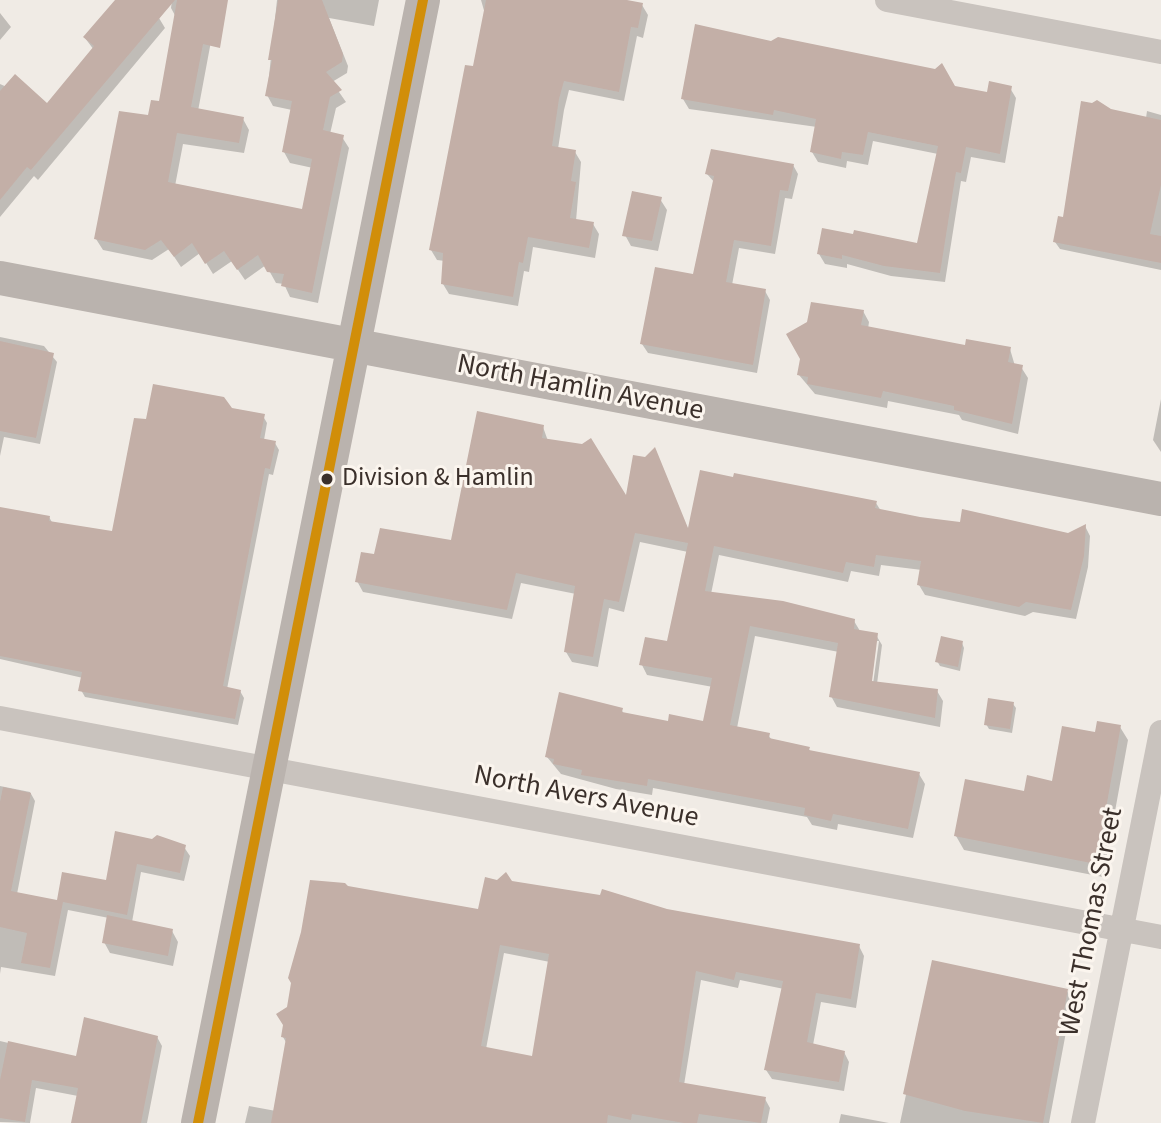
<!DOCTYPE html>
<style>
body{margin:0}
canvas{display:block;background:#f0ebe5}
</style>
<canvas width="1161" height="1123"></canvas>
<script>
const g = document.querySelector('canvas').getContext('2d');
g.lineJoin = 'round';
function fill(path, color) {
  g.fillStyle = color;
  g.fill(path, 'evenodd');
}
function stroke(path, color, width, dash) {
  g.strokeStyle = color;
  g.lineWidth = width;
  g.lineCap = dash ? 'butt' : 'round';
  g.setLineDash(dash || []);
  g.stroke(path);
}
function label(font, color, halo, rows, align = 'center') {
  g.font = font + ' "Source Sans 3",sans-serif';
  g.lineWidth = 6;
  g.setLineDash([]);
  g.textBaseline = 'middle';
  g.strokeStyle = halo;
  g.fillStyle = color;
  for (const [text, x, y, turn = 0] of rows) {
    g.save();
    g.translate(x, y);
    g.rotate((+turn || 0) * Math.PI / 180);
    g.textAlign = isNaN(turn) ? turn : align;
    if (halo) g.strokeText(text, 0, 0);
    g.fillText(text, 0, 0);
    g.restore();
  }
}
fill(new Path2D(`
 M172,0h33l7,36 -14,75 45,8 6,11 -5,23 -61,-9 -8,42 128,25 10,-43 -23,-5 -6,-11 8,-42 -19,-4 -6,-11 10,-95h102l-5,26 -45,-8 19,48 -1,7 -15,9 14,20 -10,6 -6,26 12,3 7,11 -31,155 -28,-6 -6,-13 -8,-1 -10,-18 -21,15 -13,-19 -19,13 -13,-21 -19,14 -12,-18 -17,11 -49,-10 -7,-11 54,-121 11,-15 17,-82 -7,-13z
 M481,0h135l26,5 6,10 -5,23 -6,-2 -13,65 -55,-11 -5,20 -6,39 17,3 6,10 -5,59 17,3 6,10 -4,24 -62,-11 -4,25 -5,-1 -6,35 -69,-12 -6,-10 2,-23 -8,-1 -6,-10 44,-181 10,-55z
 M0,13l11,14 -11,13z
 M159,18l6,10 -127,152 -4,-4 -34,41v-133l48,21 46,-55 -9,-12z
 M954,88l34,6 22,-6 6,10 -11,65 -34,-6 -5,25 -5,-1 -16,101 -54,-6 -44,-12v4l-22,-4 -6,-10 36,-18 63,10 20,-92 -65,-13 -5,24 -21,-4 -1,7 -28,-6 -6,-10 5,-25 -128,-18 -6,-10z
 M1147,111l14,4v155l-101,-21 -5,-7 9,-22 82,-102z
 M793,165l5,9 -6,25 -7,-1 -10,56 -36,-6 -7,37 33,6 5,9 -13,73 -109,-20 -6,-9 53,-67 20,-94 -8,-9z
 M660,199l7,11 -9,41 -27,-5 -6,-11z
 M863,311l6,11 -1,7 99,19 43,1 5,17 6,1 7,11 -10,56 -56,-14 -3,-5 -71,-14 -1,7 -72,-14 -16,-19z
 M0,337l44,9 13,16 -17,82 -36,-7 -4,19z
 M1161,399v53l-8,-12z
 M230,410l33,6 4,7 -3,17 11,3 4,7 -6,25 -4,-1 -42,215 13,2 4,7 -6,27 -153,-28 -4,-7 2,-12 -83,-19v-142h49l4,7 61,9 34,-111z
 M543,427l5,14 79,60 19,-42 9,-9 34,82 187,-29 5,8 39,8 149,16 16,-9 5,10 -2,31 -12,52 -43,-7 -8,4 -100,-21 -6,-10 3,-15 -41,-5 -2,11 -28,-5 -3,11 -129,-27 -8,39 143,27 6,10 16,4 6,10 -5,39 60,7 6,10 -3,26 -103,-20 -6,-11 8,-44 -84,-16 -18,92 31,7 4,5 37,9 2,4 108,21 6,10 -12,54 -75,-14 -1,6 -25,-5 -5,-8 -154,-29 -1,7 -36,-6 -55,-15 -14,-17 74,-48 3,5 45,9h36l8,-36 -66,-12 -5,-10 27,-22 19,-91 -48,-10 -16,70 -15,-4 -11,59 -26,-5 -6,-10 10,-58 -55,-11 -9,36 -149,-27 -6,-11 19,-25 76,-13zM875,641h4l-7,50h-4z
 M962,643l2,5 -4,23 -20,-5 -3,-5z
 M1013,704l3,4 -4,25 -23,-4 -3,-5z
 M1120,727l8,13 -25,137 -139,-27 -8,-14 69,-43 29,-10 43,-49z
 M0,786l30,6 5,9 -18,93 41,8 49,-20 10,-49 67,14 6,9 -6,25 -43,-9 -9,50 40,9 6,11 -5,24 -63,-13 -6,-11 5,-24 -41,-8 -13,66 -54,-9 -1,7z
 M510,883l349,63 5,10 -8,52 -35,-6 -8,43 31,7 5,10 -5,29 -72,-12 -6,-9 18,-81 -44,-9 -2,8 -37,-8 -17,105 81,14 5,9 -3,15h-522l4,-17 27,5 11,-67 -4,-7 6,-29 58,-120 133,23zM504,953l46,9 -16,97 -48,-10z
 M934,962l133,29 5,9 -23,123h-149z
 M157,1037l5,9 -15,77h-74l5,-27 -42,-8 -6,35 -30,-1v-81l77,18z
 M841,1114l48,9h-50z`), '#0003');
fill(new Path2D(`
 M115,0h60l-144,170 -4,-3 -27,33v-109l15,-17 32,29 47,-57 -11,-9z
 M177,0h51l-8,48 -17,-4 -12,63 53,10 -5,26 -62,-10 -9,49 134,27 10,-50 -30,-7 10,-51 -27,-5 7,-36h-4l10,-60h44l21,54 -1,8 -16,10 16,18 -12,7 -7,33 21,5 -32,158 -31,-7 3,-12 -17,-2 -9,-17 -21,15 -13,-19 -19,13 -13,-21 -18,14 -13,-17 -16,10 -51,-11 25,-128 29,4 3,-15 8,1z
 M486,0h141l16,3 -5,25 -7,-1 -12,65 -55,-11 -5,18 -7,47 24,4 -5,31 5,1 -6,36 24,4 -5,26 -61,-11 -5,26 -4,-1 -6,35 -72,-13 2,-31 -14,-3 36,-185 8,1z
 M695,24l76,17 7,-4 157,32 7,-6 13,23 32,6 2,-11 23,5 -12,68 -34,-7 -5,26 -5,-1 -16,101 -56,-7 -42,-11v4l-25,-5 5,-26 31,6 1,-4 63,13 21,-97 -70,-14 -5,23 -21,-3 -1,7 -31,-7 6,-33 -42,-9 -1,5 -92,-16z
 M1097,100l14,9 50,11v65l-11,49 11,2v27l-108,-21 5,-26 5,1 18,-116 11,2z
 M711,149l83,15 -6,27 -8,-1 -9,56 -37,-6 -8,42 40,7 -13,76 -113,-21 15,-77 38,7 21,-98 -9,-2z
 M632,191l30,6 -10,44 -30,-5z
 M811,302l53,8 -3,15 104,20 1,-6 45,8 -3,15 15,3 -11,59 -58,-14v-4l-71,-15 -2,7 -74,-14 1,-7 -11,-2 3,-16 -14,-25 21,-12z
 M0,341l54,12 -18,85 -36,-7z
 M153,384l71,13 8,11 33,6 -5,24 16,3 -6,28 -5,-1 -42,218 18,4 -6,29 -157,-28 4,-19 -82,-16v-149l50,9 -1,5 63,10 22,-113 12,1z
 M477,411l67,14 -2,13 40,6 9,-6 35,57 7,-40 12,2 10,-10 33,81 12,-58 33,7 1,-4 143,28 -2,7 45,9 40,5 2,-13 106,24 18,-9 -2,32 -13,54 -45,-8 -7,5 -102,-22 4,-24 -45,-6 -2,12 -28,-5 -3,11 -129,-27 -9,45 78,10 72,18 -1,10 24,4 -6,48 66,8 -3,29 -106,-21 9,-54 -88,-17 -20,99 40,8 -1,5 41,9 -1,3 111,22 -12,57 -75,-15 -2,7 -27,-6 1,-7 -157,-29 -1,7 -66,-11 1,-5 -29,-6 1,-5 -9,-2 14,-65 64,16 -1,4 46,9 1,-7 34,7 9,-43 -73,-13 6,-28 22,4 21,-98 -53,-10 -16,69 -15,-3 -11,58 -29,-5 11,-66 -59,-13 -9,37 -152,-28 6,-30 13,2 6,-26 71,12z
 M941,636l22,5 -5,26 -23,-5z
 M988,698l26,4 -4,27 -26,-4z
 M1097,721l24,4 -25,139 -142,-28 11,-57 59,12 3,-16 25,6 10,-55 33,6z
 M3,787l28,6 -20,98 46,9 5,-28 44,8 9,-49 37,8 5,-4 29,10 -6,28 -43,-9 -10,51 -64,-13 -13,66 -29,-5 6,-30 -27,-6v-125z
 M506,872l6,9 88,14 2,-6 65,20 193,35 -9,55 -35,-6 -9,49 38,9 -6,31 -75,-12 19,-89 -47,-9 -2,8 -38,-9 -17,111 87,15 -5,26 -62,-9 -2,9h-13l-52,-9 -1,6 -23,-5 -1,8h-336l15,-85 -5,-1 2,-12 -7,-11 11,-7 4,-24 -3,-5 13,-46 9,-52 35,3 3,3 130,23 7,-32 12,3zM500,945l49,9 -17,102 -51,-10z
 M107,915l66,14 -5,27 -66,-13z
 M932,960l136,29 -25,134 -78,-12 -62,-17z
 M84,1017l74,19 -17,87h-70l7,-35 -46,-8 -7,42 -25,-4v-38l8,-39 68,15z`), '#c3afa7');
stroke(new Path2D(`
 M887,0l274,52
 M0,718l1161,219
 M1083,1123l78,-391`), '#c9c3be', 24);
stroke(new Path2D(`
 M0,278l1161,221
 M198,1123l225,-1123`), '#bab3ae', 34);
stroke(new Path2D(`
 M198,1123l225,-1123`), '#d18e09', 10);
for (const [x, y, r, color] of [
 [327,479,7,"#3b302b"]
]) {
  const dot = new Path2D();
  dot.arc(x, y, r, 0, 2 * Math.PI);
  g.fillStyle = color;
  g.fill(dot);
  stroke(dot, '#fbf5ee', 3);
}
label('26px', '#3b302b', '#fbf5ee', [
 ["Division & Hamlin",342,479]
], 'left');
label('28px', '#3b302b', '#fbf5ee', [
 ["North Hamlin Avenue",580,389,11],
 ["North Avers Avenue",586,798,11],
 ["West Thomas Street",1093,922,-79]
]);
</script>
